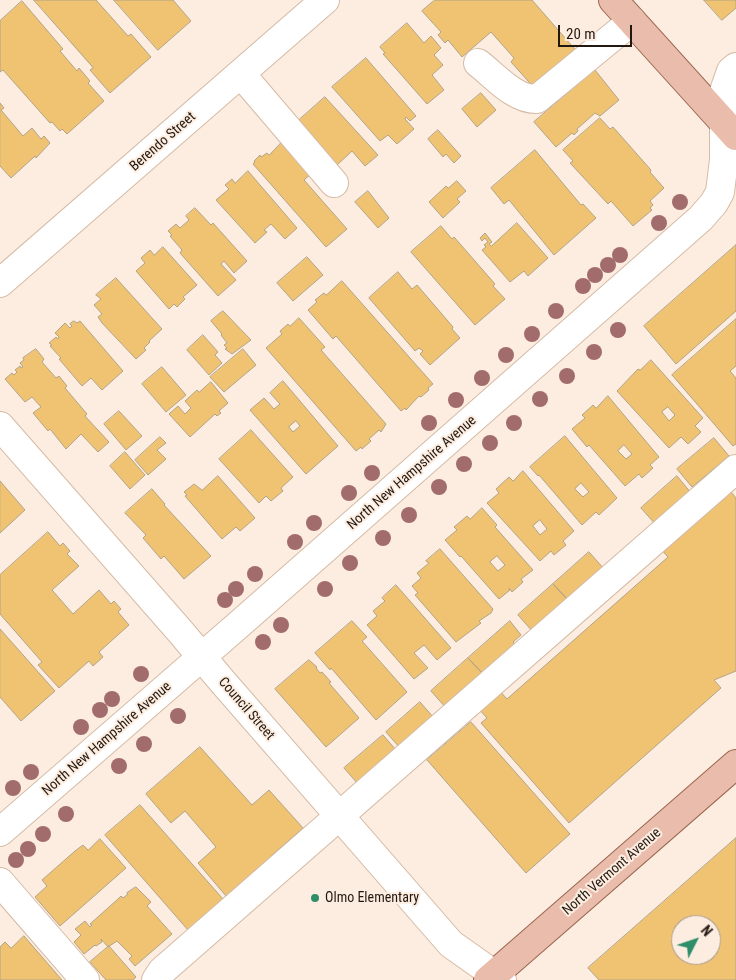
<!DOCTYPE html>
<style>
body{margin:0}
#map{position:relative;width:736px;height:980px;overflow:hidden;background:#fdede0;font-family:"Roboto Condensed",sans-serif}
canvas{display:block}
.north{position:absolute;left:671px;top:915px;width:50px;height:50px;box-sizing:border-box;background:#fdede0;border:1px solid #a5988d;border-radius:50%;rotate:49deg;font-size:14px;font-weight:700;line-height:20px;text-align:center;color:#221810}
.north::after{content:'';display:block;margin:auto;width:18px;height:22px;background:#2d8e68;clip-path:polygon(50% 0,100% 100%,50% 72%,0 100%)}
.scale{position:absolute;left:558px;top:25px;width:74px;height:22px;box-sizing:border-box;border:2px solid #221810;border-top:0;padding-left:6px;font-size:15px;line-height:18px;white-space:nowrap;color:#221810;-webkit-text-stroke:4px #fdede0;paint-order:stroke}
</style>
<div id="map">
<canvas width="736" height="980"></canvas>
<div class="north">N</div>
<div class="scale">20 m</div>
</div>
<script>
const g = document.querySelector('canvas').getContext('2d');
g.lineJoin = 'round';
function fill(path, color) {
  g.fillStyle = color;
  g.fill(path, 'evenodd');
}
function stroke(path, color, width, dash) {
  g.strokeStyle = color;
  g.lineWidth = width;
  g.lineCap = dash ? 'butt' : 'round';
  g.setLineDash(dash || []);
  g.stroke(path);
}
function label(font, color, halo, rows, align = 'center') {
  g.font = font + ' "Roboto Condensed",sans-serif';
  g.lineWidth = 4;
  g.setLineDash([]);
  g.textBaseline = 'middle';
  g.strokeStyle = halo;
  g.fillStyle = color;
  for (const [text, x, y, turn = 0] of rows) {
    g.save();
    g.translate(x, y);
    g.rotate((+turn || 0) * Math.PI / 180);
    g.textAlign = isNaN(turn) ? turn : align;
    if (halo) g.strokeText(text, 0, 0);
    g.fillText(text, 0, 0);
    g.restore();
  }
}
const building = new Path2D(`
 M34,0h62l32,36 3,-2 20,23 -41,36 -20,-23 3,-2z
 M114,0h59l18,21 -33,29z
 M435,0h97l47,54 -42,37 -26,-29 3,-4 -23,-26 -29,25 -14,-17 -3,3 -7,-8 3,-3 -19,-21z
 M704,0h32v8l-14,12z
 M22,1l41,48 -3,2 17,20 2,-3 11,13 -2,2 16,18 -37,33 -5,-5 -2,2 -8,-9 -2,1 -47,-53 -3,2v-51z
 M407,23l17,20 7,-7 10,12 -7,7 9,10 -11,10 12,15 -17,14 -44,-50 2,-1 -5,-6z
 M366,58l50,58 -6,5 -4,-4 -1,2 9,10 -17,15 -9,-9 -8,6 -48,-54z
 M595,70l24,30 -19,16 -5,-3 -18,16 1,2 -4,4 -2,-2 -16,14 -22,-25z
 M481,93l15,17 -19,17 -15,-18z
 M325,97l53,58 -13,11 -13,-15 -16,15 -38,-45z
 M0,103l4,5 -3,2 22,26 9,-8 9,11 3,-3 6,7 -14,15 -1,-2 -24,22 -11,-12z
 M600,118l10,11 3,-2 38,43 -1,2 14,16 -14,13 3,4 -3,3 2,2 -19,16 -22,-25 -3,3 -38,-41 3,-2 -10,-11z
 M438,130l23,26 -7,7 -8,-9 -3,3 -15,-18z
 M283,141l30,31 -9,8 43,49 -21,18 -73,-83 2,-2 -1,-1 6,-6 1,2 6,-4 2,2z
 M535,150l46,55 2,-1 13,14 -42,37 -45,-55 -5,4 -13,-16z
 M248,171l49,57 -12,11 -14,-15 -7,6 3,2 -12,11 -39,-43 13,-11 -4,-4 7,-6 3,4z
 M457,181l9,10 -9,8 3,3 -17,16 -14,-16 17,-16 2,2z
 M368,191l21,27 -11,10 -23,-26z
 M195,208l16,17 2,-2 34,38 -13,12 -10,-12 -3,3 15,16 -18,16 -38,-43 2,-3 -12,-14 2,-1 -4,-4 8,-7 4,4 9,-8 -3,-4z
 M517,223l31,35 -20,18 -4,-5 -14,11 -28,-32 4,-3 -2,-2 4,-3 -3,-4 -3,3 -2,-3 5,-5 7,9 -3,2 2,2z
 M441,226l11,13 2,-2 41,47 -2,2 12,13 -30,26 -64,-73z
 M736,245v66l-60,53 -32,-38z
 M163,247l34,38 -14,12 2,2 -8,8 -3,-3 -5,5 -33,-38 9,-8 -4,-5 9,-8 4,5z
 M307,257l16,18 -30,26 -16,-18z
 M398,272l14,17 5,-4 36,42 -1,2 8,9 -30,27 -10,-11 3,-3 -4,-3 -4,3 -46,-53z
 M116,278l46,51 -13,12 1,1 -6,6 2,2 -10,9 -34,-36 -4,-6 4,-3 -8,-9 7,-6 -5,-4z
 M342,281l91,103 -5,4 1,2 -8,7 -2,-1 -13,14 -1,-2 -4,3 -65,-75 -3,3 -25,-29 9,-8 -2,-2 9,-7 2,2z
 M223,311l28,29 -19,14 -7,-5 2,-1 -3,-3 3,-2 -6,-8 1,-1 -11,-13z
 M299,318l26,29 -4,3 65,74 -5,8 -2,-2 -10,9 2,2 -9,8 -1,-2 -5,4 -90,-103 16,-14 -2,-3 8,-7 2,2z
 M736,319v47l-6,5 6,7v66l-3,2 -61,-71z
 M74,321l3,2 3,-2 43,50 -21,19 -11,-12 -9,8 -23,-27 2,-1 -11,-12 2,-1 -3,-2 7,-6 2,2 1,-2 -4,-4 10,-10 5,5 2,-2 -2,-2z
 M203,335l15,17 -3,3 7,8 -13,12 -22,-25z
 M36,349l8,10 -2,3 14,16 3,-2 8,10 -2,2 22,26 -2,2 24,26 -11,10 -17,-18 -15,15 -16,-20 -2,2 -15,-18 8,-6 -9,-10 -7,5 -20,-23 7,-6 2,2 3,-3 -2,-2 5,-4 1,2 2,-1 -3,-4 4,-3 -1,-2z
 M243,349l13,16 -32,27 -14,-15z
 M651,360l52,58 -8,8 6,6 -13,12 -7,-7 -12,11 -52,-57 21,-22 2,1zM668,407l7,8 -6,6 -7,-9z
 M162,367l24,28 -20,17 -24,-28z
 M283,381l55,65 -32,28 -56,-64 14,-12 10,11 6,-5 -10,-11zM296,421l4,5 -7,6 -4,-5z
 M211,382l17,21 -9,8 2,2 -4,3 -2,-2 -25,23 -21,-23 9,-8 7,8 6,-6 -6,-7 12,-11 2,2z
 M608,396l51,61 -9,8 3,3 -11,10 -3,-4 -14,12 -36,-41 -2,2 -15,-18 13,-11 -3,-3 11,-10 3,3zM624,445l8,9 -6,5 -8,-8z
 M119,411l23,25 -16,14 -22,-26z
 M251,430l42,47 -12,11 2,3 -12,10 -5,-5 -7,7 -40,-44z
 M565,436l52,62 -18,17 -3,-3 -14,13 -43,-50 -1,1 -8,-9zM581,483l8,9 -6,5 -8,-8z
 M160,437l6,6 -9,7 9,9 -18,16 -13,-15z
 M714,438l15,18 -37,31 -15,-18z
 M125,452l20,23 -15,14 -20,-23z
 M523,471l51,60 -11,10 3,4 -12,10 -3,-4 -11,10 -53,-58 12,-10 -3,-4 13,-12 4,4zM540,520l7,9 -7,6 -7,-9z
 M218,476l37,42 -15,13 -4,-4 -14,12 -37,-43 2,-1 -3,-3 10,-8 8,6z
 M677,476l15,18 -36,31 -15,-17z
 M0,481l25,29 -25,23z
 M727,487l9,11v173l-22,9 7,8 -152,135 -88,-100 6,-5 -10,-11 21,-18 9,10 161,-142 -9,-10z
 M152,489l13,15 -1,1 47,51 -27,23 -20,-23 -3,3 -18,-21 3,-3 -21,-22z
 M482,508l15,17 -2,2 38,43 -12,9 2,3 -11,10 -3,-4 1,2 -11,9 -38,-43 -1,1 -15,-17 12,-10 -3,-3 13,-11 3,3zM497,556l8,9 -7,6 -8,-9z
 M48,532l12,14 3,-3 7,8 -3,3 12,12 -27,24 21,24 26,-24 12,14 3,-3 7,8 -3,3 11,13 -30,27 4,5 -10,9 -4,-5 -30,27 -21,-23 4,-3 -42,-48v-39z
 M440,549l53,60 -2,4 -12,8 2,2 -25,19 -41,-47 3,-2 -6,-7 9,-8 -4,-5 12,-10 -3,-2z
 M589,552l16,18 -36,31 -16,-17z
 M553,584l16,17 -36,31 -15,-17z
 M396,585l55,63 -14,12 -13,-15 -10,8 14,15 -14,11 -47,-54 10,-9 -4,-5 12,-10 -3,-3z
 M352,621l15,16 -5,4 45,51 -31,28 -45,-52 -1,2 -15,-17z
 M510,621l11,14 -8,7 4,4 -33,29 -16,-17z
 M0,629l55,62 -34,30 -21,-24z
 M468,658l16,17 -38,33 -15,-17z
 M309,660l8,7 -1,1 4,5 2,-1 9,10 -2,1 30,35 -33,29 -51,-58z
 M420,702l14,16 -34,30 -14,-16z
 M471,722l99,112 -44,39 -99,-113z
 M383,735l13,15 -38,34 -14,-16z
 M200,747l52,58 17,-15 34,38 -32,28 2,2 -7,6 -2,-1 -38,33 -28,-33 18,-16 -31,-36 -14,12 -25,-29z
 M140,805l83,94 -35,31 -83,-95z
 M736,838v142h-137l-11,-12zM681,925h30v30h-30z
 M100,839l26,29 -66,58 -25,-29 12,-11 -5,-6 33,-29 8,-6 5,5z
 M136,887l15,15 -4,4 25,28 -37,32 -6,-7 3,-3 -15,-15 -9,6 -7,-8 1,3 -6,4 -1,-1 -11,9 -10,-12 7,-7 -6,-6 10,-8 5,6 2,-2 -2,-1 28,-25 3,-3 2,2 5,-4 -1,-1z
 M24,936l38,44h-62v-33l5,-5 6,6z
 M109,946l27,31 -3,3h-27l-16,-18z`);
fill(building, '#efc371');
stroke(building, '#b2a387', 1);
const minor = new Path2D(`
 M478,63c17,13 37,37 59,36l95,-78
 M241,74l93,109
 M0,283l325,-283
 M0,426l179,204 43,51 229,263 51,36
 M0,832l236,-205 465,-409 13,-15 6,-11 4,-32v-69l7,-20 5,-4
 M0,882l85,98
 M156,980l6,-9 574,-502`);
const major = new Path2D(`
 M613,0l123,136
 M488,980l248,-216`);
stroke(minor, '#d5bba5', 30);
stroke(major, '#9a6650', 30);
stroke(minor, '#fff', 28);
stroke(major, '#e9bcab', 28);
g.fillStyle = '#a26c6d';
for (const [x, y] of [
 [680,202],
 [659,223],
 [620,255],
 [608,265],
 [595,275],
 [583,286],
 [556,311],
 [618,330],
 [532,334],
 [594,352],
 [506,355],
 [567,376],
 [482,378],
 [540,399],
 [456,400],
 [429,423],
 [514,423],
 [490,443],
 [464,464],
 [372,473],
 [439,487],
 [349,493],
 [409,515],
 [314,523],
 [383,538],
 [295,542],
 [350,563],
 [255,574],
 [236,589],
 [325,589],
 [225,600],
 [281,625],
 [263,642],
 [141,674],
 [112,699],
 [100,710],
 [178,716],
 [81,727],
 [144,744],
 [119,766],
 [31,772],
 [13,788],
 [66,814],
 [43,834],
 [28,849],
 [16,860]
]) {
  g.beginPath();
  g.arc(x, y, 8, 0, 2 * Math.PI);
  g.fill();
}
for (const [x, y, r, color] of [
 [315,898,5,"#2d8e68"]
]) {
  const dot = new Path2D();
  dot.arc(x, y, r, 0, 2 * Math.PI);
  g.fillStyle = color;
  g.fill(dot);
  stroke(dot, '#fdede0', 2);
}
label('14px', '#221810', '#fdede0', [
 ["Berendo Street",163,142,-41],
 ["North New Hampshire Avenue",412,473,-41],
 ["Council Street",246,709,49],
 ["North New Hampshire Avenue",107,739,-41],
 ["North Vermont Avenue",612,872,-41]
]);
label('14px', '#221810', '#fdede0', [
 ["Olmo Elementary",325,898]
], 'left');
</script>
